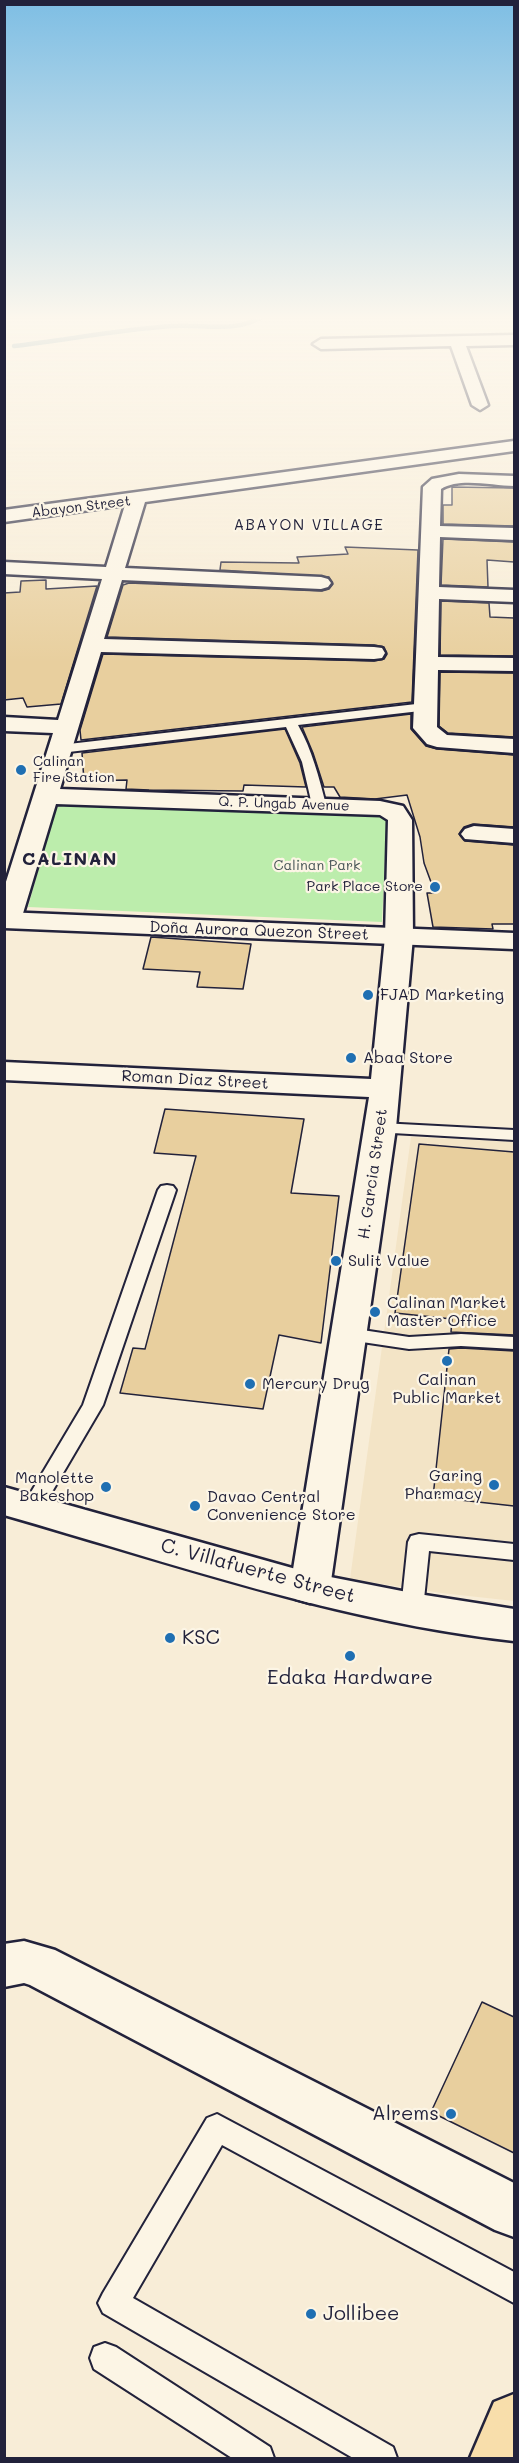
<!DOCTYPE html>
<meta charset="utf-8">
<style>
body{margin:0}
#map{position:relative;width:519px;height:2463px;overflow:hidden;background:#f8edd7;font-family:Mali,sans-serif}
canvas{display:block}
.frame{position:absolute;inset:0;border:6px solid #22223b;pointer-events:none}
</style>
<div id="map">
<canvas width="519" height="2463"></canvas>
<div class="frame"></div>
</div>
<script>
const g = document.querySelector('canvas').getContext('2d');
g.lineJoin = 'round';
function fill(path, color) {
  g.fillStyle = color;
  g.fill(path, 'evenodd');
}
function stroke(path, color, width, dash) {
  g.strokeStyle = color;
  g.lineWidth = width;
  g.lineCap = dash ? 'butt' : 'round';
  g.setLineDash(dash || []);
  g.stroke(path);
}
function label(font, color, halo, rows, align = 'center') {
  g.font = font + ' Mali,sans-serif';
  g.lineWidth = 4.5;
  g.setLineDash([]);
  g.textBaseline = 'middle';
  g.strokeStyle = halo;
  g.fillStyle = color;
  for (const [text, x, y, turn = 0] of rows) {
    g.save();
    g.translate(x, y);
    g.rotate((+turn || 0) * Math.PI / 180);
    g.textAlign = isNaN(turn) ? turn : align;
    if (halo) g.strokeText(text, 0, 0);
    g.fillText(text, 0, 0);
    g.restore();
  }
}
fill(new Path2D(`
 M411,1137l103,5v459l-73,-8 -91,-14z`), '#f3e4c6');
fill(new Path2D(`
 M57,803l330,11 -5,108 -354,-15z`), '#bcedac');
stroke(new Path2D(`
 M14,346c53,-6 107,-17 160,-20 30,-2 58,7 86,-8`), '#5a889d', 4.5);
const building = new Path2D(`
 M452,487l62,1v38l-71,-2v-19h9z
 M443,539l71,3v20l-27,-2 1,27 -47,-2z
 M345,547l73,3 -6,152 -331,38 -1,-10 23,-76 271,7 10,-2 3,-5 -3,-7 -10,-2 -267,-8 16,-52 6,-2 193,8 7,-2 4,-5 -4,-7 -109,-7 1,-8 78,1 -2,-6 51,-3z
 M46,580v9l51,-3 -36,118 -34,3 -4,-9 -19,2v-107l16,-1 1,-11z
 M441,601l48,2 1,14 24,1v38l-74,-1z
 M440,672l74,1v64l-66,-4 -9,-7z
 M411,714v15l15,17 11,3 77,6v72l-41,-3 -9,3 -5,7 6,7 49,4v79h-22l1,5 -60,-2 -6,-34h8l-11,-30 -4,-26 -13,-42 -32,4 -35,-2 -6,-10h-10l-11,-34 -11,-26z
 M285,729l15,34 6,24 -62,-2 -1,6 -94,-1 -23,-1 1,-9 -43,1 -2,-28z
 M151,937l100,7 -8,45 -46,-2 3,-15 -57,-3z
 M165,1109l139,10 -13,74 48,3 -18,147 -42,-8 -16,74 -143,-16 13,-45 12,1 51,-193 -42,-3z
 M419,1144l95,8v183l-63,-3 1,-13 -57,-6z
 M461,1348l53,3v155l-81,-9 16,-148z
 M482,2002l32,15v136l-83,-41z`);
fill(building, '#e8cf9e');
stroke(building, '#22223b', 1.5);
const service = new Path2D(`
 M425,703l6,4 -2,3 -131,15c14,25 21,52 28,80l-7,4 -7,-4 -10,-43 -16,-35 -226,26 -6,-4 6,-4z
 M381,1123l133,7v10l-139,-8 -2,-4 2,-4z
 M167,1185l6,1 3,4 -73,215 -64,109 -7,3 -7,-3 -4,-5 62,-104 75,-215 3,-4z
 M349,1328l60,9 52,-3 53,3v12l-53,-3 -52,3 -67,-10 -3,-5 3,-5z
 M419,1534l95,10v16l-85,-9 -6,58 -3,6 -8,3 -8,-3 -3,-6 7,-67 3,-6z
 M217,2114l297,158v31l-292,-158 -89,153 260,149 4,11h-44l-250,-145 -5,-10 5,-10 104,-175z
 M105,2343l11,4 154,100 4,11h-42l-138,-89 -4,-11 4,-11z`);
const minor = new Path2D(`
 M514,335v10l-48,1 22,59 -8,5 -8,-5 -21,-59 -130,3 -8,-5 8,-5z
 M514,441v10l-369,51 -20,66 196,9 7,2 3,4 -3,4 -7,2 -199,-9 -18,59 270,8 8,1 3,5 -3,5 -8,1 -273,-7 -41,137 320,12 23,5 9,14 1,117 -17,191 -66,460 -6,11 -14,4 -14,-4 -6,-11 79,-491 -365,-17v-18l367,17 14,-142 3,-117 -8,-5 -324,-11 -35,116 -4,6 -13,1v-39l49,-155 -49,-2v-14l54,3 44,-141 -98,-5v-12l102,5 19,-62 -121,17v-12z
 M459,474l55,2v10c-21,0 -54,-9 -73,3l-1,37 74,2v12l-74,-3 -1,50 75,3v12l-75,-3 -1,58 76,1v13l-76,-1 -1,57 10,8 67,4v14l-77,-6 -10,-3 -14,-16 10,-241 9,-8z
 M474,826l40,3v14l-49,-4 -4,-5 4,-5z
 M24,1941l31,9 459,233v54l-19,-7 -465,-245 -6,-2 -20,4v-43z`);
const tertiary = new Path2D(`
 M4,912l510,21v16l-510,-21z`);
const secondary = new Path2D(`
 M4,1487l306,86 102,20 102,16v32c-174,-19 -342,-78 -510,-126z`);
const trunk = new Path2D(`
 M514,2394v64h-44l24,-56z`);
stroke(service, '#22223b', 4);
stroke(minor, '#22223b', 5);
stroke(tertiary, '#22223b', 5);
stroke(secondary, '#22223b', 5);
stroke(trunk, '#22223b', 5);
fill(service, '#fcf5e5');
fill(minor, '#fcf5e5');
fill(tertiary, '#fcf5e5');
fill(secondary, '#fcf5e5');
fill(trunk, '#f8deab');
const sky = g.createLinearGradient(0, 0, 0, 663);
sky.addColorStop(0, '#7ebee4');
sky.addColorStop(0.48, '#fcf7ed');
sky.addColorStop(1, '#fcf7ed00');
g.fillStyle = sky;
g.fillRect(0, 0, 519, 663);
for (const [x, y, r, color] of [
 [21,770,6,"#1f6fb2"],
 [435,887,6,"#1f6fb2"],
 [368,995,6,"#1f6fb2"],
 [351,1058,6,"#1f6fb2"],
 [336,1261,6,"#1f6fb2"],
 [375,1312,6,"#1f6fb2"],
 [447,1361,6,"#1f6fb2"],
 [250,1384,6,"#1f6fb2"],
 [494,1485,6,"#1f6fb2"],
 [106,1487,6,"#1f6fb2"],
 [195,1506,6,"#1f6fb2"],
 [170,1638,6,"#1f6fb2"],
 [350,1656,6,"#1f6fb2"],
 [451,2114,6,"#1f6fb2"],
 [311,2314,6,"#1f6fb2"]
]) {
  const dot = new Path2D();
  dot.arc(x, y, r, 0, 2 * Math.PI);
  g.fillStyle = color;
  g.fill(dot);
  stroke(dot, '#fcf5e5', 2);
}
label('14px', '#22223b', '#fcf5e5', [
 ["Abayon Street",81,507,-7],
 ["Q. P. Ungab Avenue",284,804,2]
]);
label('14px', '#22223b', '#fcf5e5', [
 ["Calinan",33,762],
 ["Fire Station",33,778],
 ["Park Place Store",423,887,"right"]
], 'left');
label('14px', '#485557', '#fcf5e5', [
 ["Calinan Park",317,866]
]);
g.letterSpacing = '1.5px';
label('15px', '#22223b', '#fcf5e5', [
 ["ABAYON VILLAGE",309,525]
]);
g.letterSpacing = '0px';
label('16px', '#22223b', '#fcf5e5', [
 ["Doña Aurora Quezon Street",259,931,2],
 ["Roman Diaz Street",195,1080,3],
 ["H. Garcia Street",373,1174,-82]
]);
label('16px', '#22223b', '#fcf5e5', [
 ["FJAD Marketing",380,995],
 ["Abaa Store",363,1058],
 ["Sulit Value",348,1261],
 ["Calinan Market",387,1303],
 ["Master Office",387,1321],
 ["Calinan",447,1380,"center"],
 ["Public Market",447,1398,"center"],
 ["Mercury Drug",262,1384],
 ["Garing",482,1476,"right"],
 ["Pharmacy",482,1494,"right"],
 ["Manolette",94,1478,"right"],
 ["Bakeshop",94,1496,"right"],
 ["Davao Central",207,1497],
 ["Convenience Store",207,1515]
], 'left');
g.letterSpacing = '1.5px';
label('bold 18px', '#22223b', '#fcf5e5', [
 ["CALINAN",70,859]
]);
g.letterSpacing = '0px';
label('20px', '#22223b', '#fcf5e5', [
 ["C. Villafuerte Street",258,1571,15]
]);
label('20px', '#22223b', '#fcf5e5', [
 ["KSC",182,1638],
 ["Edaka Hardware",350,1678,"center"],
 ["Alrems",439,2114,"right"],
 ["Jollibee",323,2314]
], 'left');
</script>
